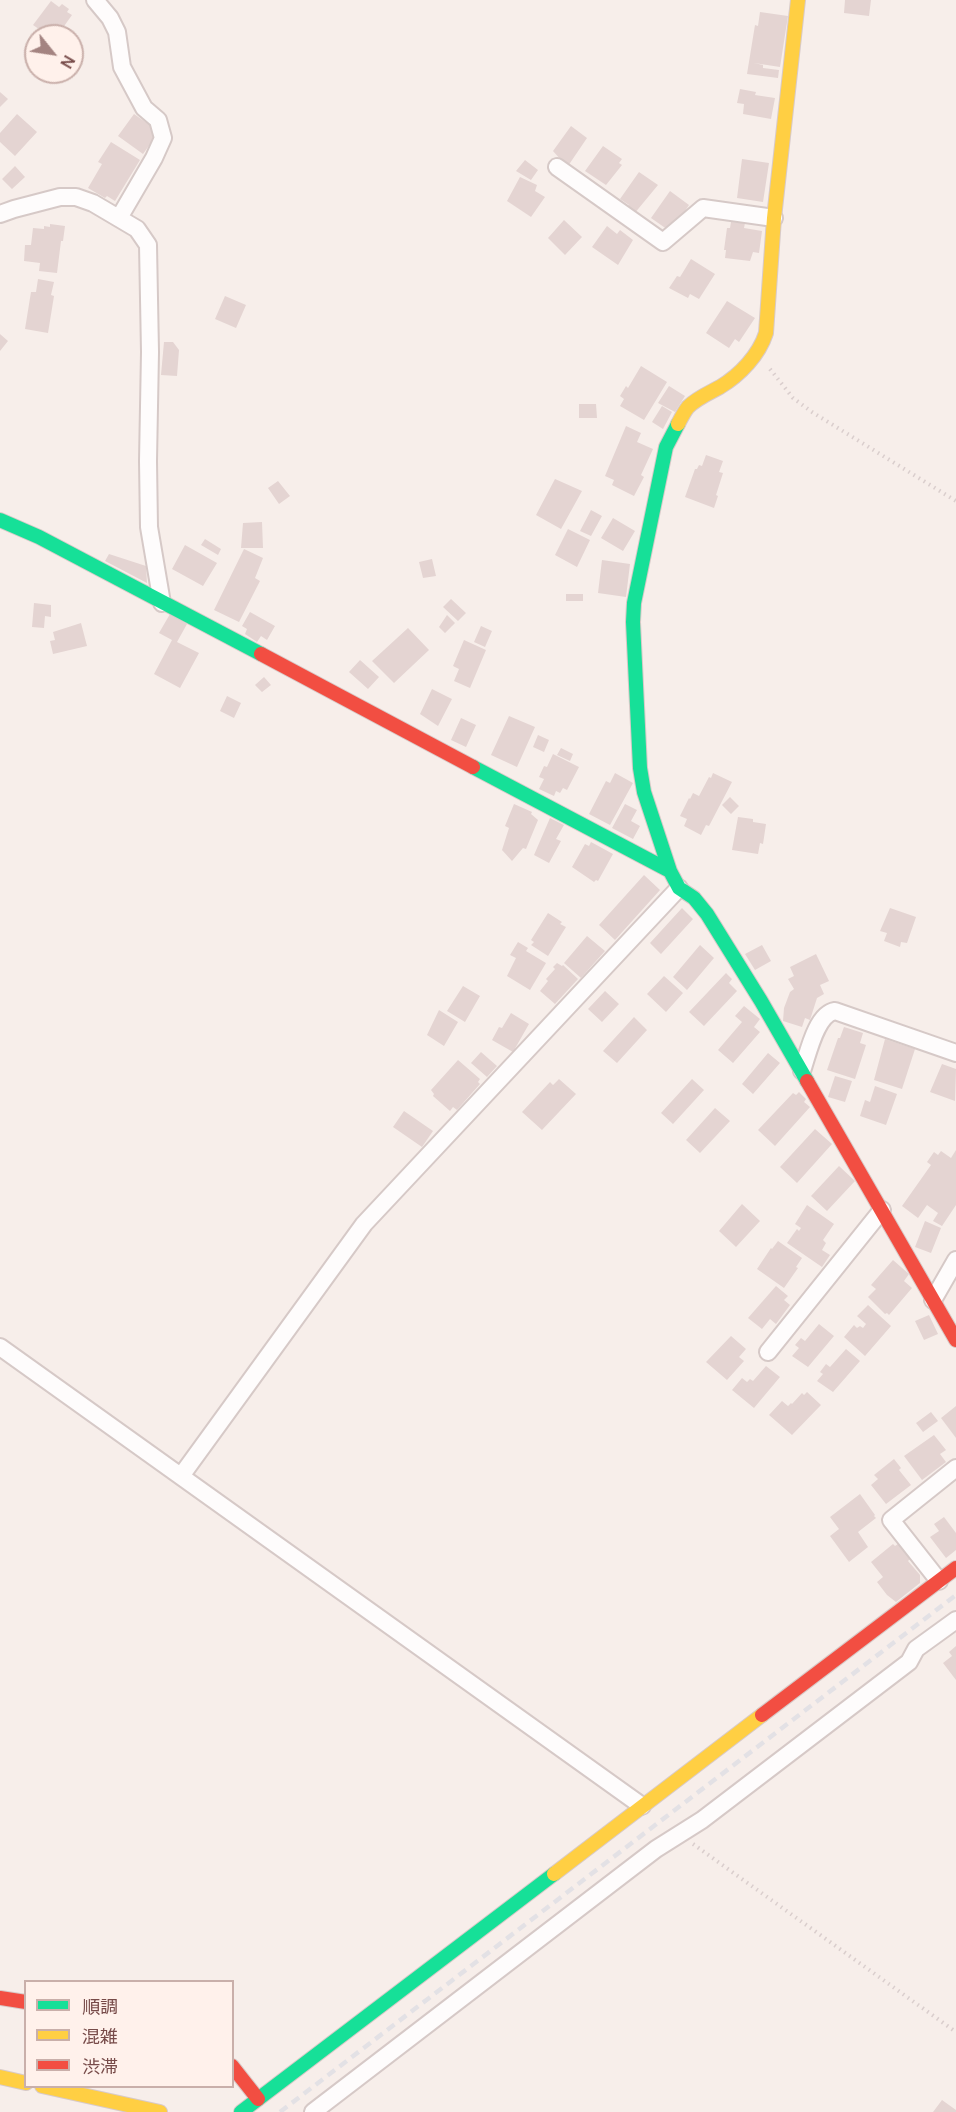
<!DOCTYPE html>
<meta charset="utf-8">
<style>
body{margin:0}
#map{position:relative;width:956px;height:2112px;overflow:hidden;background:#f7eeea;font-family:Manrope,"Noto Sans JP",sans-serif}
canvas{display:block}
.legend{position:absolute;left:24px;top:1980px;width:210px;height:108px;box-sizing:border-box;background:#fff1eb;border:2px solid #c9afaa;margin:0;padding:8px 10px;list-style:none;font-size:18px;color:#774b49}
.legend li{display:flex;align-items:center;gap:12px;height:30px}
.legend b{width:30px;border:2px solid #c9afaa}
.north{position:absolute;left:24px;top:24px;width:60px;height:60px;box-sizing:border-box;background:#fff1eb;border:2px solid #c9afaa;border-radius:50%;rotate:120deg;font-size:16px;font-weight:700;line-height:24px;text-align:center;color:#774b49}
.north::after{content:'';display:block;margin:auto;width:21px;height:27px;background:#a48481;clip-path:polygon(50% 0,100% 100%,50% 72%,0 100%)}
</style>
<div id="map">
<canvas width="956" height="2112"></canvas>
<ul class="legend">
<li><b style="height:8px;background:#16e098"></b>順調</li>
<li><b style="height:8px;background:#ffcf43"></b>混雑</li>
<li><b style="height:8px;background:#f24e42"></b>渋滞</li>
</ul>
<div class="north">N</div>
</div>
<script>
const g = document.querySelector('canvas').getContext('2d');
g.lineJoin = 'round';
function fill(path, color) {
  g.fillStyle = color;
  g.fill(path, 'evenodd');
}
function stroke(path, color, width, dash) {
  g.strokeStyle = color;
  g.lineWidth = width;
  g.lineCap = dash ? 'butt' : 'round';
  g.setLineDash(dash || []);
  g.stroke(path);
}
fill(new Path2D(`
 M845,0h26l-2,16 -25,-3z
 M51,1l8,6 3,-3 7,5 -2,3 5,3 -15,21h-12l1,-2 -13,-9z
 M760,12l28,4 -8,51 -26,-4 9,2v3l16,2 -1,8 -31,-4 8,-49 3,1z
 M740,89l16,3 -1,3 20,3 -4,21 -28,-5 1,-10 -7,-1z
 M0,92l8,7 -8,8z
 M17,114l20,18 -22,24 -15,-14v-9z
 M134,114l23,16 -1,6 -13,18 -25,-18z
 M571,126l16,12 -19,28 -8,-5 1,-1 -8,-9z
 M111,142l29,18 -25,41 -8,-5 -2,2 -17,-10 14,-24 -4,-2z
 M603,146l19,13 -3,4 3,2 -16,20 -21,-14z
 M742,159l27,4 -6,39 -26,-4z
 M525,160l13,10 -7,10 -15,-9z
 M15,166l10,11 -13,12 -10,-10z
 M639,172l19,13 -24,29 -8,-6 3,-3 -9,-6z
 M520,177l17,8 -2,6 10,6 -14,20 -24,-16z
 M670,191l19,14 -18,27 -20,-14z
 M564,220l18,17 -17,18 -17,-17z
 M731,222l14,1 -1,5 18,3 -3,22 -6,-1 -3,9 -25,-3 1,-8h-2l3,-22h3z
 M50,224l15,2 -2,15h-2l-4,32 -18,-2 1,-8 -16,-2 1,-16h6l2,-17 11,1v-3l6,1z
 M607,226l10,8 3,-4 13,10 -15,25 -26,-18z
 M691,259l24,15 -16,25 -9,-5 -2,4 -19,-10 8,-12 3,1z
 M38,279l16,3 -3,13 3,1 -6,37 -23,-4 6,-37h5z
 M225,296l21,9 -10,23 -21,-9z
 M727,301l28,17 -16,24 -4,-3 -6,9 -23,-15z
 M0,334l8,7 -8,10z
 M164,342h9l6,8 -2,26 -16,-1z
 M641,366l26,16 -23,38 -24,-14 4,-7 -4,-3 6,-10 2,2z
 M669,386l16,10 -10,16 -17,-9z
 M579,404h17l1,14h-18z
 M662,406l10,6 -9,17 -11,-7z
 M626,426l15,7 -4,9 16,7 -12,26 3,2 -10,19 -22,-11 2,-5 -9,-4z
 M706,455l17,6 -4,11 4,1 -7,22 2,1 -4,12 -29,-11 10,-28h2l2,-4 3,1z
 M555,479l27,12 -21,38 -25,-14z
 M278,481l12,15 -11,8 -11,-16z
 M591,510l11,6 -11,20 -11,-5z
 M613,518l22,13 -12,20 -22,-13z
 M262,522l1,26h-22l2,-25z
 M568,529l22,11 -13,27 -22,-12z
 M205,539l16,10 -3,6 -17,-10z
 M185,545l32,18 -14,23 -31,-17z
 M244,549l19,9 -8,20 5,3 -21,41 -25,-12z
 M109,554l37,12 1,17 -42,-22z
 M432,559l4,17 -13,2 -4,-16z
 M602,560l28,4 -4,33 -28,-4z
 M566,594h17v7h-17z
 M451,599l15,14 -8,8 -15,-14z
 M34,603l17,2v12l-6,-1 -1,12 -12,-1z
 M250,612l25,14 -8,14 -6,-4 -4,6 -12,-8 2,-5 -5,-3z
 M170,614l17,10 -10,18 22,11 -19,35 -26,-14 18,-34 -13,-7z
 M447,615l8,8 -10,10 -6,-6z
 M81,623l6,23 -34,8 -3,-13 5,-1 -2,-8z
 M481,626l11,5 -7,16 -11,-5z
 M408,628l21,22 -35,33 -22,-22z
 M464,640l22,10 -16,38 -16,-7 5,-12 -6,-3z
 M360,660l19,17 -11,12 -19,-17z
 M264,677l7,8 -9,7 -7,-7z
 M432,689l20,10 -14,27 -18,-12z
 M227,696l14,7 -7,15 -14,-7z
 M509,716l26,11 -18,40 -26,-12z
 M461,718l15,7 -10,22 -15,-7z
 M538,735l11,5 -5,12 -11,-5z
 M561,748l12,6 -3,7 -13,-6z
 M553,754l26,13 -12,23 -4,-2 -3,5 -4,-2 -2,5 -15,-7 5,-10 -5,-2 5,-11 3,1z
 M615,773l18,10 -23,42 -21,-11 17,-33 4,2z
 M713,773l19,9 -23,44 -3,-1 -5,10 -17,-9 3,-7 -7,-3 9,-18 1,1 3,-6 6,3 10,-19 2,1z
 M730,797l9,9 -8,8 -9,-9z
 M514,804l18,8 -1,2 7,6 -12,29 -3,-1 -11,13 -10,-11 7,-22 -4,-2z
 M625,804l12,6 -6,11 9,5 -7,13 -21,-11z
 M738,817l15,2v3l13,2 -3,20 -3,-1 -2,11 -26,-4z
 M550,818l14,7 -8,14 5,2 -12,22 -15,-8z
 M591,842l22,12 -15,27 -2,-1 -2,2 -22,-15 13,-23 4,2z
 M644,875l16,15 -45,50 -16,-15z
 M682,908l11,11 -32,35 -11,-11z
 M890,908l26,9 -9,26 -6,-1 -1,5 -16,-6 3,-8 -7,-2z
 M548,913l14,9 -2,2 6,3 -18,29 -17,-11 3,-3 -3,-2z
 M587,936l18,15 -24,27 -17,-15z
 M518,942l10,6 -2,3 20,12 -16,27 -23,-14 9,-18 -6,-3z
 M700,945l14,13 -27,32 -14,-13z
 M762,945l9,16 -16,9 -10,-16z
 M816,954l13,27 -9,4 4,9 -7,4 -7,22 -5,-2 -3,9 -19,-6 1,-13 6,-16 4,-3 -6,-10 6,-3 -4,-9z
 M557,963l5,3 1,-1 15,14 -23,25 -15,-13 8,-10 -2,-2 9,-10 -2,-2z
 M726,973l6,6 -3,4 8,8 -33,35 -15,-14z
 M664,976l19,17 -17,19 -19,-18z
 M463,986l17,10 -15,26 -18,-11z
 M605,991l14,13 -17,18 -14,-13z
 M744,1006l16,13 -6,8 6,5 -27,31 -15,-13 24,-28 -7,-6z
 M439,1010l19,12 -14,24 -17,-11z
 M511,1013l18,11 -16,28 -21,-12 7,-13 3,1z
 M634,1017l13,13 -30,33 -14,-12z
 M844,1027l19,6 -3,10 6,2 -11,34 -28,-9 11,-32h2z
 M885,1039l30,10 -13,40 -28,-9z
 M481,1052l16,14 -10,11 -16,-14z
 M768,1053l12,10 -27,31 -11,-10z
 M458,1060l22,19 -2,3 2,2 -23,26 -4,-3 -3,4 -17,-15 1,-2 -3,-4z
 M942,1064l14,5 -1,32 -25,-9z
 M835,1076l17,5 -7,21 -17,-5z
 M559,1079l17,15 -34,36 -20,-18 28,-30 3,3z
 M692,1079l12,11 -31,34 -12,-11z
 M875,1086l22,8 -11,31 -26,-9 5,-16 5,2z
 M799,1092l7,7 -2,3 6,5 -35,39 -17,-16 35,-37 3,2z
 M715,1108l15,13 -30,32 -14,-13z
 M404,1111l29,20 -11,16 -29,-20z
 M815,1129l17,15 -35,39 -17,-16z
 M956,1150v55l-14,21 -9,-5 5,-8 -11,-8 -9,13 -16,-12 29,-41 -4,-3 7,-10 4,3 3,-4 10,7z
 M839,1166l16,15 -28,30 -16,-15z
 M742,1204l18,17 -24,26 -17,-16z
 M807,1205l27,19 -11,16 3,3 -4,7 8,5 -8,12 -35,-24 10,-14 2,2 2,-3 -6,-4z
 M925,1221l16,7 -10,25 -16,-6z
 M778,1241l24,17 -6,9 2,1 -14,20 -27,-19 14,-21 1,1z
 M893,1260l16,14 -5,7 8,7 -23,27 -2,-2 -2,1 -17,-17 8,-8 -5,-4z
 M776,1286l12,10 -4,4 6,5 -14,19 -6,-5 -8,10 -14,-11z
 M868,1305l23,21 -26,30 -21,-19 10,-12 3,3 3,-2 3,2 3,-4 -9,-8z
 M929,1315l9,19 -14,6 -9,-19z
 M819,1324l15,12 -26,31 -16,-11 7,-8 -4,-3 6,-7 4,3z
 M731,1336l15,13 -7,8 5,4 -17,19 -21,-18z
 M846,1349l14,12 -27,31 -16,-11 6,-7 -3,-2 6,-8 4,3z
 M766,1366l14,11 -26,31 -22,-18 10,-12 5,4 3,-3 3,2z
 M807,1392l14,13 -29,30 -23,-20 13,-14 6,5 3,-3 1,1 10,-11 2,2z
 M956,1406v32l-15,-20z
 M931,1412l7,9 -15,11 -7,-9z
 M934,1435l12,15 -6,4 6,8 -24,18 -18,-24z
 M894,1459l7,9 -2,2 12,15 -25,19 -15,-19 7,-6 -4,-4z
 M860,1494l15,21 -1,1 2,2 -18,14 10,15 -19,15 -19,-26 9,-7 -9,-12z
 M944,1517l12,16v17l-10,8 -16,-21 9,-6 -5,-7z
 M893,1544l2,2 3,-2 12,15 -2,2 12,14v8l-24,19 -9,-7 -10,-13 6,-5 -12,-15z
 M956,1646v34l-13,-17 9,-7 -3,-4z
 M942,2100l14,10v2h-23z`), '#e4d4d2');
const street = new Path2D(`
 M95,0l15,18 7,14 5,35 22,41 14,12 5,18 -9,20 -35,60
 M557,167l106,75 40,-34 71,10
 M0,214l14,-5 46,-12h16l17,6 44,26 11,16 2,107 -2,109 1,66 13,76
 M802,1071c6,-17 14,-57 33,-60l121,42
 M933,1300l23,-40
 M0,1347l642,459
 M768,1352l114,-142
 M181,1476l183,-252 315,-336
 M939,1581l-48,-61 65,-52
 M313,2112l343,-263 46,-29 207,-158 7,-13 40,-29`);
const fast = new Path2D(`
 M0,520l39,17 222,117
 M473,767l197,104 9,17 15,10 13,16 54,87 46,80
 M670,871l-26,-79 -4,-24 -7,-146 1,-19 32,-156 12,-23
 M241,2112l313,-238`);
const slow = new Path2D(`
 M678,424c3,-6 6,-12 10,-17 9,-9 21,-14 32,-20 20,-12 39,-32 46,-54l8,-115 24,-218
 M554,1874l208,-159
 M0,2077l26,6
 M42,2086l118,26`);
const jam = new Path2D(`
 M261,654l212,113
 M807,1081l149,259
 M762,1715l194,-147
 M0,1998l26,4
 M232,2066l26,33`);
stroke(street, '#d6c9c7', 20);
stroke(fast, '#d8cac8', 16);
stroke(slow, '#d8cac8', 16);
stroke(jam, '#d8cac8', 16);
stroke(new Path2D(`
 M770,369l23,29 19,14 144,89
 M693,1844l263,188`), '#dacecd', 4, [1.5, 4.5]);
stroke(street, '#fefcfc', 16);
stroke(fast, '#16e098', 14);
stroke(slow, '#ffcf43', 14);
stroke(jam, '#f24e42', 14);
stroke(new Path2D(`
 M280,2112l676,-517`), '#e3e1e5', 4.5, [9, 6]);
</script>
